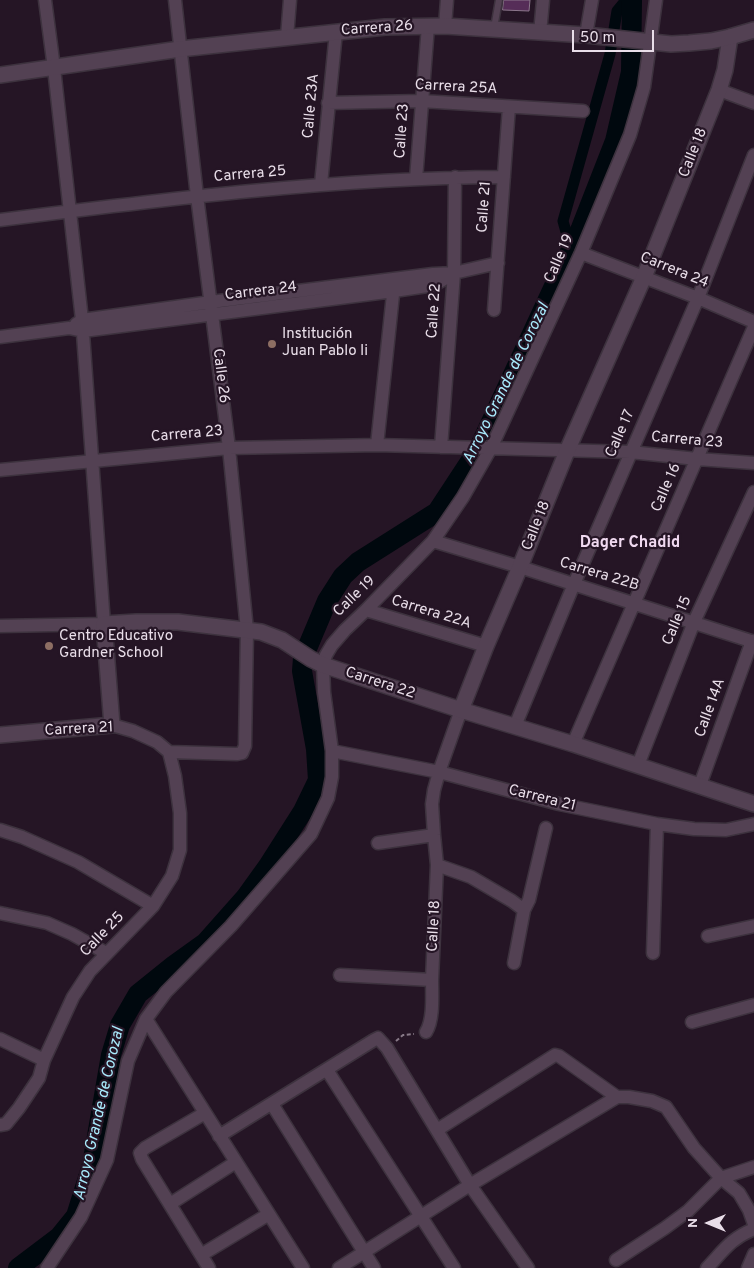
<!DOCTYPE html>
<meta charset="utf-8">
<style>
body{margin:0}
#map{position:relative;width:754px;height:1268px;overflow:hidden;background:#251525;font-family:Overpass,sans-serif}
canvas{display:block}
.north{position:absolute;left:684px;top:1198px;width:50px;height:50px;-webkit-text-stroke:4px #251525;paint-order:stroke;rotate:270deg;font-size:14px;font-weight:700;line-height:20px;text-align:center;color:#e9dee9}
.north::after{content:'';display:block;margin:auto;width:18px;height:22px;background:#e9dee9;clip-path:polygon(50% 0,100% 100%,50% 72%,0 100%)}
.scale{position:absolute;left:572px;top:30px;width:82px;height:22px;box-sizing:border-box;border:2px solid #e9dee9;border-top:0;padding-left:6px;font-size:15px;line-height:18px;white-space:nowrap;color:#e9dee9;-webkit-text-stroke:4px #251525;paint-order:stroke}
</style>
<div id="map">
<canvas width="754" height="1268"></canvas>
<div class="north">N</div>
<div class="scale">50 m</div>
</div>
<script>
const g = document.querySelector('canvas').getContext('2d');
g.lineJoin = 'round';
function stroke(path, color, width, dash) {
  g.strokeStyle = color;
  g.lineWidth = width;
  g.lineCap = dash ? 'butt' : 'round';
  g.setLineDash(dash || []);
  g.stroke(path);
}
function fill(path, color) {
  g.fillStyle = color;
  g.fill(path, 'evenodd');
}
function label(font, color, halo, rows, align = 'center') {
  g.font = font + ' Overpass,sans-serif';
  g.lineWidth = 4.5;
  g.setLineDash([]);
  g.textBaseline = 'middle';
  g.strokeStyle = halo;
  g.fillStyle = color;
  for (const [text, x, y, turn = 0] of rows) {
    g.save();
    g.translate(x, y);
    g.rotate((+turn || 0) * Math.PI / 180);
    g.textAlign = isNaN(turn) ? turn : align;
    if (halo) g.strokeText(text, 0, 0);
    g.fillText(text, 0, 0);
    g.restore();
  }
}
stroke(new Path2D(`
 M571,250l-8,-29 47,-167 7,-43 9,-11`), '#00080e', 11);
stroke(new Path2D(`
 M18,1268l41,-31 17,-21 16,-51 19,-110 9,-30 18,-31 36,-29 32,-23 39,-44 23,-32 35,-55 15,-31 -2,-31 -14,-78 1,-13 24,-57 16,-25 15,-14 79,-50 42,-64 102,-220 34,-87 16,-69 1,-72`), '#00080e', 20);
const building = new Path2D(`
 M504,0h26l-1,11 -26,-1z`);
fill(building, '#562d58');
stroke(building, '#8c788c', 1);
const service = new Path2D(`
 M494,28l5,-28`);
const minor = new Path2D(`
 M445,26l2,-26
 M540,33l3,-33
 M586,35l6,-35
 M287,37l3,-37
 M719,90l35,13
 M328,103l93,-2 162,10
 M416,179l12,-153
 M321,184l15,-152
 M0,220c167,-21 335,-42 504,-43
 M581,253l117,45 56,24
 M494,310l15,-203
 M76,324l6,-4 129,-18 222,-28 21,-1 44,-10
 M0,337l69,-9 14,3 311,-40 40,-6 20,-12
 M377,445l17,-160
 M441,447l13,-174 1,-96
 M0,470l229,-22 148,-3 253,7 67,7 57,4
 M433,541l87,26 234,75
 M366,610l120,36
 M0,626l104,-2 -22,-304 -28,-252 -9,-68
 M112,725l21,6 24,11 12,10 68,2 5,-1 3,-7 2,-116 -18,-182 -32,-252 -22,-196
 M515,726l59,-142 124,-286 56,-143
 M573,744l181,-417
 M332,751l107,21 120,32 98,20 37,5 32,1 28,-6
 M638,765l56,-143 60,-130
 M700,785l52,-144
 M0,830l22,7 56,25 75,44
 M378,843l56,-8
 M437,865l34,12 41,24 12,9
 M0,913l47,10 25,11 34,19
 M708,936l46,-10
 M653,953l4,-129
 M514,963l10,-53 5,-10 17,-72
 M340,975l92,5
 M146,1019l157,249
 M692,1022l62,-17
 M426,1032c8,-13 6,-37 6,-52l5,-115 -3,-30 -2,-31 2,-14 5,-18 22,-62
 M0,1039l44,21
 M327,1070l127,198
 M272,1104l102,164
 M205,1113l-60,35 -5,5 2,6 67,109
 M0,1125l6,-1 13,-16 20,-30 5,-18 29,-63 17,-26 63,-65 19,-30 8,-26v-37l-5,-37 -6,-24
 M437,1130l118,-75 4,1 58,41
 M219,1136l155,-96 4,-2 9,10 83,137 58,83
 M170,1204l66,-42
 M201,1255l68,-41
 M616,1260l49,-32 23,-17 33,-33 33,-11
 M47,1268l34,-51 26,-57 21,-99 18,-42 20,-27 65,-66 80,-92 17,-36 4,-21v-26l-8,-59 -1,-27 3,-10 6,-10 13,-15 21,-20 67,-69 30,-44 28,-49 90,-195 49,-118 14,-48 12,-87
 M339,1268l131,-83 147,-88h12l23,4 14,6 28,41 27,30 18,15 10,17 5,14
 M707,1268c17,-18 23,-29 47,-39
 M748,1268l6,-14`);
const tertiary = new Path2D(`
 M461,710l25,-64 34,-79 47,-116 77,-174 75,-187 6,-20 5,-33
 M0,735l112,-10 -8,-101 32,-2h42l83,10 21,8 29,19 12,6 138,45 112,34 181,60`);
const secondary = new Path2D(`
 M0,75l180,-26 205,-22 60,-1 141,9 85,9 18,-1 22,-2 19,-4 24,-7`);
stroke(service, '#3d323e', 9);
stroke(minor, '#3d323e', 15);
stroke(tertiary, '#3d323e', 18);
stroke(secondary, '#3d323e', 18);
stroke(new Path2D(`
 M396,1041l7,-6 11,-1`), '#877987', 2, [4, 2.5]);
stroke(service, '#534153', 6);
stroke(minor, '#534153', 12);
stroke(tertiary, '#534153', 15);
stroke(secondary, '#534153', 15);
for (const [x, y, r, color] of [
 [272,344,5,"#8d6e63"],
 [49,646,5,"#8d6e63"]
]) {
  const dot = new Path2D();
  dot.arc(x, y, r, 0, 2 * Math.PI);
  g.fillStyle = color;
  g.fill(dot);
  stroke(dot, '#251525', 2);
}
label('15px', '#e9dee9', '#251525', [
 ["Carrera 26",377,29,-4],
 ["Carrera 25A",456,88,3],
 ["Calle 23A",312,106,-85],
 ["Calle 23",403,131,-86],
 ["Calle 18",694,153,-68],
 ["Carrera 25",250,175,-5],
 ["Calle 21",485,207,-86],
 ["Calle 19",560,259,-66],
 ["Carrera 24",674,271,22],
 ["Carrera 24",261,292,-7],
 ["Calle 22",435,311,-86],
 ["Calle 26",220,376,83],
 ["Calle 17",621,434,-66],
 ["Carrera 23",187,435,-5],
 ["Carrera 23",687,441,5],
 ["Calle 16",667,488,-66],
 ["Calle 18",537,526,-68],
 ["Carrera 22B",599,575,17],
 ["Calle 19",355,597,-44],
 ["Carrera 22A",431,613,17],
 ["Calle 15",678,621,-67],
 ["Carrera 22",380,684,18],
 ["Calle 14A",711,708,-70],
 ["Carrera 21",79,730,-3],
 ["Carrera 21",542,799,14],
 ["Calle 18",435,926,-87],
 ["Calle 25",103,935,-46]
]);
label('15px', '#e9dee9', '#251525', [
 ["Institución",282,335],
 ["Juan Pablo Ii",282,352],
 ["Centro Educativo",59,637],
 ["Gardner School",59,654]
], 'left');
label('italic 16px', '#a9ebfd', '#251525', [
 ["Arroyo Grande de Corozal",507,384,-64],
 ["Arroyo Grande de Corozal",100,1114,-77]
]);
label('bold 16px', '#f0d9f0', '#251525', [
 ["Dager Chadid",630,544]
]);
</script>
